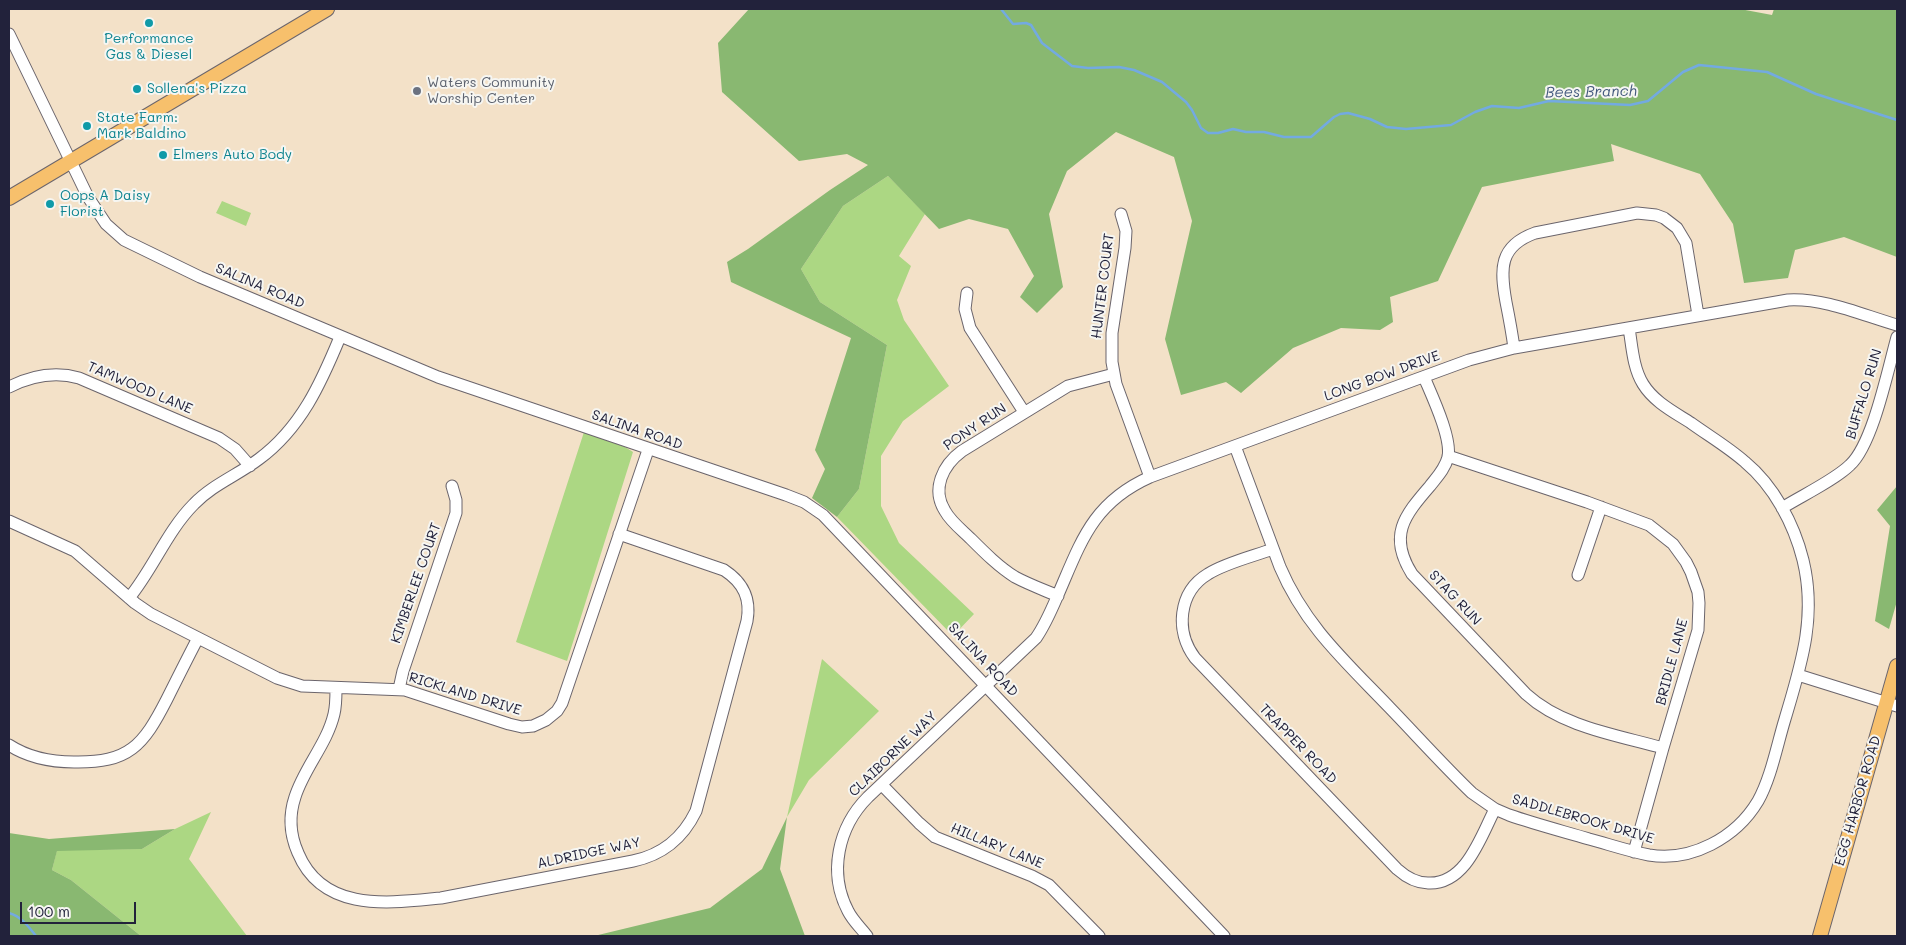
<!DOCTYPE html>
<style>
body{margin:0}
#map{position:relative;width:1906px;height:945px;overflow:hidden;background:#f3e1c8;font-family:Mali,sans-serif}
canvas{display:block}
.frame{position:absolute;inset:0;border:10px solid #22223b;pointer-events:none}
.scale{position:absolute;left:20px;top:902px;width:116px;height:22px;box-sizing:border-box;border:2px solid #22223b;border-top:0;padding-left:6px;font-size:15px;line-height:18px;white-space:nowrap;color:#22223b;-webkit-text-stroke:4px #f6f6f2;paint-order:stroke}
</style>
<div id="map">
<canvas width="1906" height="945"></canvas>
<div class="frame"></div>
<div class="scale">100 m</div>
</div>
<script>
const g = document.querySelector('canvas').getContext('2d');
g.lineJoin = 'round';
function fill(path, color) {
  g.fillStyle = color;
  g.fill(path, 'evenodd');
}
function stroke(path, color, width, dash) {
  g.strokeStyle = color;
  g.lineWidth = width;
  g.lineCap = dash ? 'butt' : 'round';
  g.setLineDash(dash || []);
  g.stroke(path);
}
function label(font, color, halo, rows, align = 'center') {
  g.font = font + ' Mali,sans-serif';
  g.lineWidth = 4;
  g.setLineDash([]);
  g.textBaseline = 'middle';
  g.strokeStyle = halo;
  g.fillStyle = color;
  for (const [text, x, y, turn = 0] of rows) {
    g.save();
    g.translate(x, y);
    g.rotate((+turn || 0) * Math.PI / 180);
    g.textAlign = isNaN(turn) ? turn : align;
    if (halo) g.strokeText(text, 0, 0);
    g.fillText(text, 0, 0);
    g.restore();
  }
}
fill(new Path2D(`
 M888,176l37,38 -26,42 12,10 -14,34 7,20 45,66 -46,35 -22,35v50l18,37 75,71 -21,22 -116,-119 22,-28 28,-144 -67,-43 -19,-33 42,-63z
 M222,201l29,12 -5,13 -30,-13z
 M584,432l41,15 8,5 -66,209 -51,-19z
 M822,659l57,52 -70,69 -22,37z
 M211,812l-22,47 58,77h-106l-70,-56 -19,-10 5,-20 85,-1 33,-20z`), '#acd783');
fill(new Path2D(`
 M749,9h991l32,6 2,-6h123v248l-53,-20 -49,13 -7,28 -44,5 -11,-59 -33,-50 -89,-30 3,17 -132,26 -44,94 -48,16 3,25 -13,8 -39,-2 -48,20 -52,45 -15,-11 -45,13 -16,-56 27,-118 -18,-64 -58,-25 -49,39 -18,43 14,73 -26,26 -17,-16 14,-21 -26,-47 -39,-10 -30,10 -51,-53 -45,30 -42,63 19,33 67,43 -28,144 -22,28 -25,-19 13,-29 -10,-19 36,-112 -120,-56 -4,-20 21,-13 82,-59 38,-25 -21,-11 -48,7 -77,-69 -4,-49z
 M1897,486v115l-8,28 -14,-8 15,-95 -13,-16z
 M787,817l-7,52 25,67h-211l116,-28 52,-39z
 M175,829l-33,20 -85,2 -5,19 19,10 70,56h-132v-103l40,6z`), '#89b871');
stroke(new Path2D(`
 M1001,9l12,15 13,-1 5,2 11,18 30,23 16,2 31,-1 15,3 28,12 24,20 6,8 9,18 7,5h10l15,-4 13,3h18l20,5h27l23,-20 6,-3 8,-1 22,6 17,8 19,2 45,-4 24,-13 17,-6 27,2 30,-7 81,4 18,-4 35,-29 16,-7 68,7 49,22 81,26
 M9,913c13,4 19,13 27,23`), '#73aae1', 2.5);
const minor = new Path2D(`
 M9,34l79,163 18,27 18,16 76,37 238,100 348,118 18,7 19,13 401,421
 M1121,214l5,17 -1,17 -13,85v29l4,22 34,93
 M967,293l-2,16 5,19 54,84
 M1514,348c-2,-15 -5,-31 -8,-46 -6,-33 -7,-56 29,-69l102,-20 19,2 8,3 13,10 9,15 12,72
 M1424,377c8,19 28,61 24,80 -3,12 -11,20 -18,29 -26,30 -42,50 -18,88l114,120c36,33 91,41 137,54
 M9,387c22,-11 45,-16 70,-9l140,60 16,11 15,17
 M1235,446l45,121c25,59 66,95 110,141 27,28 54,58 82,85l23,16 14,6c26,9 53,16 80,24 19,5 39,12 60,16 42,7 87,-17 109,-54 13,-23 19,-56 27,-82 16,-54 32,-102 18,-159 -9,-36 -29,-74 -58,-98 -17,-15 -36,-26 -54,-39 -17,-11 -37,-21 -48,-39 -10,-16 -11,-38 -14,-56
 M1448,456l139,46 62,23 24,19 13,18 5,10 7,20 1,11 -1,27 -35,118 -29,104
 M1782,508c19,-12 53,-28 68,-43 23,-21 38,-96 47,-128
 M9,521l66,30 60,52 16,11 126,64 25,8 103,4 104,34 13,3 11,-1 13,-6 11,-9 5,-8 86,-253
 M1273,549c-19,7 -48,14 -65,25 -30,18 -33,58 -13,84l202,211c9,8 19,14 31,14 38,2 53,-47 67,-74
 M1578,575l23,-68
 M1058,596c-14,-6 -30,-12 -43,-19 -16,-10 -30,-24 -44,-38 -8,-8 -20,-17 -26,-28 -14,-22 -2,-46 17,-60l106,-65 46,-12
 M129,598c24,-29 38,-67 65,-94 18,-19 44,-29 65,-45 42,-31 62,-76 81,-122
 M1798,675l99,31
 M336,688c0,9 0,18 -2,26 -7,30 -30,54 -39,83 -6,18 -5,38 3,56 25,60 91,50 143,45l192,-37c29,-6 50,-23 63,-50l51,-190c4,-22 -3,-38 -23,-51l-105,-36
 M399,689l4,-18 53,-158v-13l-4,-14
 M9,745c20,13 41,17 65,17 55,1 69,-16 93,-63 10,-20 20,-40 31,-61
 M882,785l37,38 16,14 97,39 17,9 50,51
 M867,936c-6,-8 -14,-15 -19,-25 -20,-38 -10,-84 20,-114l168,-159c9,-13 15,-27 21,-41 24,-55 35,-94 93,-120l319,-117 45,-12 274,-48c37,-2 74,15 109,25`);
const major = new Path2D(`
 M9,198l318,-189
 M1820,936l77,-270`);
stroke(minor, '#6b656c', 13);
stroke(major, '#6b656c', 16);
stroke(minor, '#fff', 11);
stroke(major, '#f7c06c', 14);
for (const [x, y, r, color] of [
 [149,23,5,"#0f9aa8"],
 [137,89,5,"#0f9aa8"],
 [417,91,5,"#6b7280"],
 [87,126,5,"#0f9aa8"],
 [163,155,5,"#0f9aa8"],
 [50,204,5,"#0f9aa8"]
]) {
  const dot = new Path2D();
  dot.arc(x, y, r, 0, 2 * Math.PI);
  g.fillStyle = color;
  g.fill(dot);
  stroke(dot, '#f6f6f2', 2);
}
label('14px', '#0d838f', '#f6f6f2', [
 ["Performance",149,39,"center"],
 ["Gas & Diesel",149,55,"center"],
 ["Sollena's Pizza",147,89],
 ["State Farm:",97,118],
 ["Mark Baldino",97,134],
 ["Elmers Auto Body",173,155],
 ["Oops A Daisy",60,196],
 ["Florist",60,212]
], 'left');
label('14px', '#5b616d', '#f6f6f2', [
 ["Waters Community",427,83],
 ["Worship Center",427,99]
], 'left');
label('14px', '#22223b', '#f6f6f2', [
 ["SALINA ROAD",260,286,23],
 ["HUNTER COURT",1103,286,-83],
 ["LONG BOW DRIVE",1382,376,-20],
 ["TAMWOOD LANE",140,388,23],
 ["BUFFALO RUN",1864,394,-73],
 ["PONY RUN",975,427,-34],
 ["SALINA ROAD",637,430,19],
 ["KIMBERLEE COURT",416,583,-71],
 ["STAG RUN",1455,598,47],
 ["SALINA ROAD",983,660,47],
 ["BRIDLE LANE",1672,662,-75],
 ["RICKLAND DRIVE",465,694,17],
 ["TRAPPER ROAD",1298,744,46],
 ["CLAIBORNE WAY",893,754,-44],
 ["EGG HARBOR ROAD",1858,801,-74],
 ["SADDLEBROOK DRIVE",1583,819,16],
 ["HILLARY LANE",997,846,22],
 ["ALDRIDGE WAY",589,853,-12]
]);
label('italic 15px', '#42587d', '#f6f6f2', [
 ["Bees Branch",1591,92,-1]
]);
</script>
